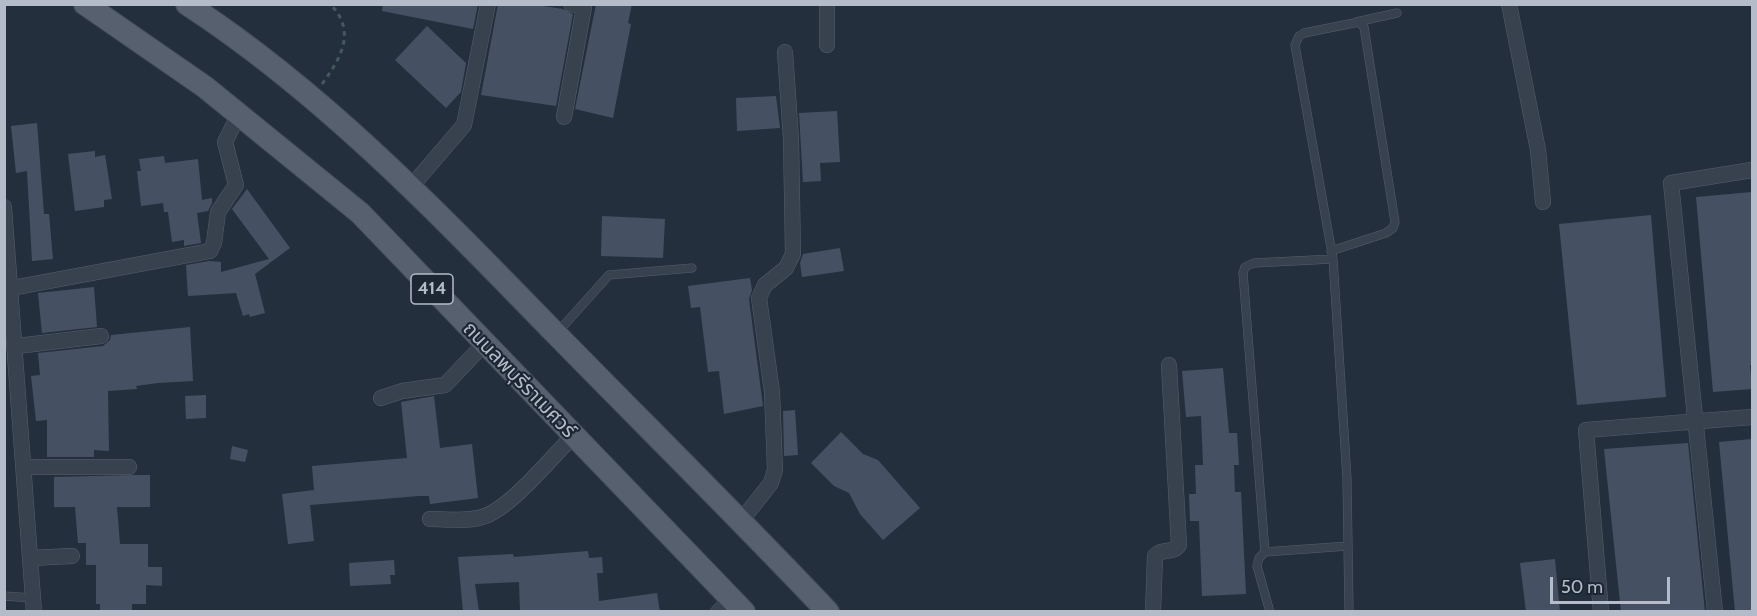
<!DOCTYPE html>
<meta charset="utf-8">
<style>
body{margin:0}
#map{position:relative;width:1757px;height:616px;overflow:hidden;background:#242f3e;font-family:Cabin,sans-serif}
canvas{display:block}
.frame{position:absolute;inset:0;border:6px solid #b4bcc9;pointer-events:none}
.scale{position:absolute;left:1550px;top:577px;width:120px;height:27px;box-sizing:border-box;border:3px solid #b4bcc9;border-top:0;padding-left:8px;font-size:18px;line-height:21px;white-space:nowrap;color:#b4bcc9;-webkit-text-stroke:4px #1d2633;paint-order:stroke}
</style>
<div id="map">
<canvas width="1757" height="616"></canvas>
<div class="frame"></div>
<div class="scale">50 m</div>
</div>
<script>
const g = document.querySelector('canvas').getContext('2d');
g.lineJoin = 'round';
function fill(path, color) {
  g.fillStyle = color;
  g.fill(path, 'evenodd');
}
function stroke(path, color, width, dash) {
  g.strokeStyle = color;
  g.lineWidth = width;
  g.lineCap = dash ? 'butt' : 'round';
  g.setLineDash(dash || []);
  g.stroke(path);
}
function label(font, color, halo, rows, align = 'center') {
  g.font = font + ' Cabin,"Noto Sans Thai",sans-serif';
  g.lineWidth = 4.5;
  g.setLineDash([]);
  g.textBaseline = 'middle';
  g.strokeStyle = halo;
  g.fillStyle = color;
  for (const [text, x, y, turn = 0] of rows) {
    g.save();
    g.translate(x, y);
    g.rotate((+turn || 0) * Math.PI / 180);
    g.textAlign = isNaN(turn) ? turn : align;
    if (halo) g.strokeText(text, 0, 0);
    g.fillText(text, 0, 0);
    g.restore();
  }
}
fill(new Path2D(`
 M383,4h95l-5,25 -91,-18z
 M498,4h32l33,5 10,5 -17,92 -75,-11z
 M596,4h36l-4,19 3,1 -18,94 -38,-9z
 M427,26l39,37 -5,29 -15,16 -51,-48z
 M776,96l4,32 -43,3 -1,-33z
 M837,111l3,51 -20,1 1,18 -18,1 -4,-69z
 M37,123l7,91h5l4,45 -21,2 -5,-90 -11,2 -5,-47z
 M95,151v6l10,-2 7,44 -8,1v7l-29,4 -7,-57z
 M164,156l1,7 33,-4 4,41 10,-2v5l-4,8 -11,2 4,30 -17,3v-6l-12,2 -4,-30h-4l-1,-9 -22,3 -4,-35h4l-2,-12z
 M247,189l43,59 -35,26 10,39 -15,4 -1,-3 -6,2 -7,-23 -48,3 -2,-31 23,-4 12,1v10l48,-13 -37,-50z
 M1752,192v173h-2l2,24 -39,3 -17,-195z
 M1651,215l15,182 -89,8 -18,-181z
 M602,216l63,3 -2,39 -62,-2z
 M840,248l4,23 -42,6 -2,-14 3,-9z
 M750,278l2,12 -3,9 14,107 -39,8 -5,-43 -11,1 -8,-65 -9,1 -3,-22z
 M94,287l3,40 -55,6 -4,-40z
 M190,327l3,54 -35,2 -22,3 1,3 -29,2 1,60 -15,-1v7h-47v-37l-11,1 -5,-45 9,-1 -2,-22 65,-7 7,-6 1,-5z
 M1223,368l6,65h8l2,32h-5l1,27h6l5,102 -44,2 -3,-75h-9l-1,-27h7l-1,-29h8l-2,-49 -15,1 -4,-46z
 M206,395v23l-20,1 -1,-23z
 M434,396l6,52 32,-4 6,54 -48,6 -1,-8h-10l-109,9 4,36 -26,3 -6,-50 32,-4 -2,-24 95,-8 -6,-56z
 M795,410l3,45 -14,1 -1,-45z
 M841,432l22,22 15,6 42,48 -37,32 -23,-26 -11,-21 -15,-7 -23,-23z
 M1752,439v173h-17l-16,-170z
 M1688,443l17,169h-84l-17,-163z
 M232,446l16,4 -3,12 -15,-3z
 M134,475h16v32h-33l3,37h28v23h14v19l-16,-1v19h-14v8h-32v-8h-4v-39h-10v-22h-8l-3,-36h-21v-30z
 M588,551l1,7 13,-1 1,16h-6l2,28 58,-8 3,19h-140l-1,-30 -44,2 4,27 -16,1 -5,-55 55,-3 1,3z
 M1555,559l5,53h-34l-6,-49z
 M394,560l1,15h-5l1,9 -41,2 -1,-23z`), '#455162');
const lane = new Path2D(`
 M1356,22l41,-9
 M1333,259l14,220 2,133
 M557,333l52,-58 83,-7
 M1265,552l83,-6
 M4,596l29,2
 M1270,612l-13,-46 2,-8 6,-6 -22,-279 2,-6 9,-4 79,-4 -38,-214 4,-9 5,-3 55,-11 5,5 31,195 -2,6 -7,5 -55,18`);
const street = new Path2D(`
 M1509,4l29,146 5,52
 M827,45v-41
 M564,117l20,-110 -13,-3
 M410,188l54,-63 24,-121
 M4,207l30,405
 M12,288l198,-37 4,-8 4,-31 18,-27 -11,-43 13,-26
 M17,346l84,-10
 M381,398l21,-7 43,-6 40,-42
 M25,467h104
 M430,519c17,0 36,3 52,-2 27,-7 70,-60 91,-81
 M741,521l30,-38 4,-13 -3,-78 -13,-94 6,-13 21,-17 7,-14 -2,-115 -6,-87
 M31,558l41,-2
 M718,612l14,-13
 M1153,612l2,-56c6,-8 18,-2 24,-11l-10,-180
 M1601,612l-15,-182 166,-13
 M1715,612l-44,-429 81,-13`);
const primary = new Path2D(`
 M85,4l120,83 155,126 384,399
 M187,4c138,90 254,212 368,329 91,93 183,184 273,279`);
stroke(lane, '#565f6c', 9);
stroke(street, '#565f6c', 16);
stroke(primary, '#414a57', 24);
stroke(new Path2D(`
 M322,84c19,-26 35,-53 8,-80`), '#44595c', 3, [4.5, 4.5]);
stroke(lane, '#38414e', 8);
stroke(street, '#38414e', 15);
stroke(primary, '#56606e', 22);
for (const [x, y, w] of [
 [432,289,42]
]) {
  const box = new Path2D();
  box.roundRect(x - w / 2, y - 15, w, 30, 4.5);
  g.fillStyle = '#1d2633';
  g.fill(box);
  stroke(box, '#b4bcc9', 1.5);
}
label('bold 18px', '#b4bcc9', null, [
 ["414",432,289]
]);
label('20px', '#b4bcc9', '#1d2633', [
 ["ถนนลพบุรีราเมศวร์",519,380,46]
]);
</script>
